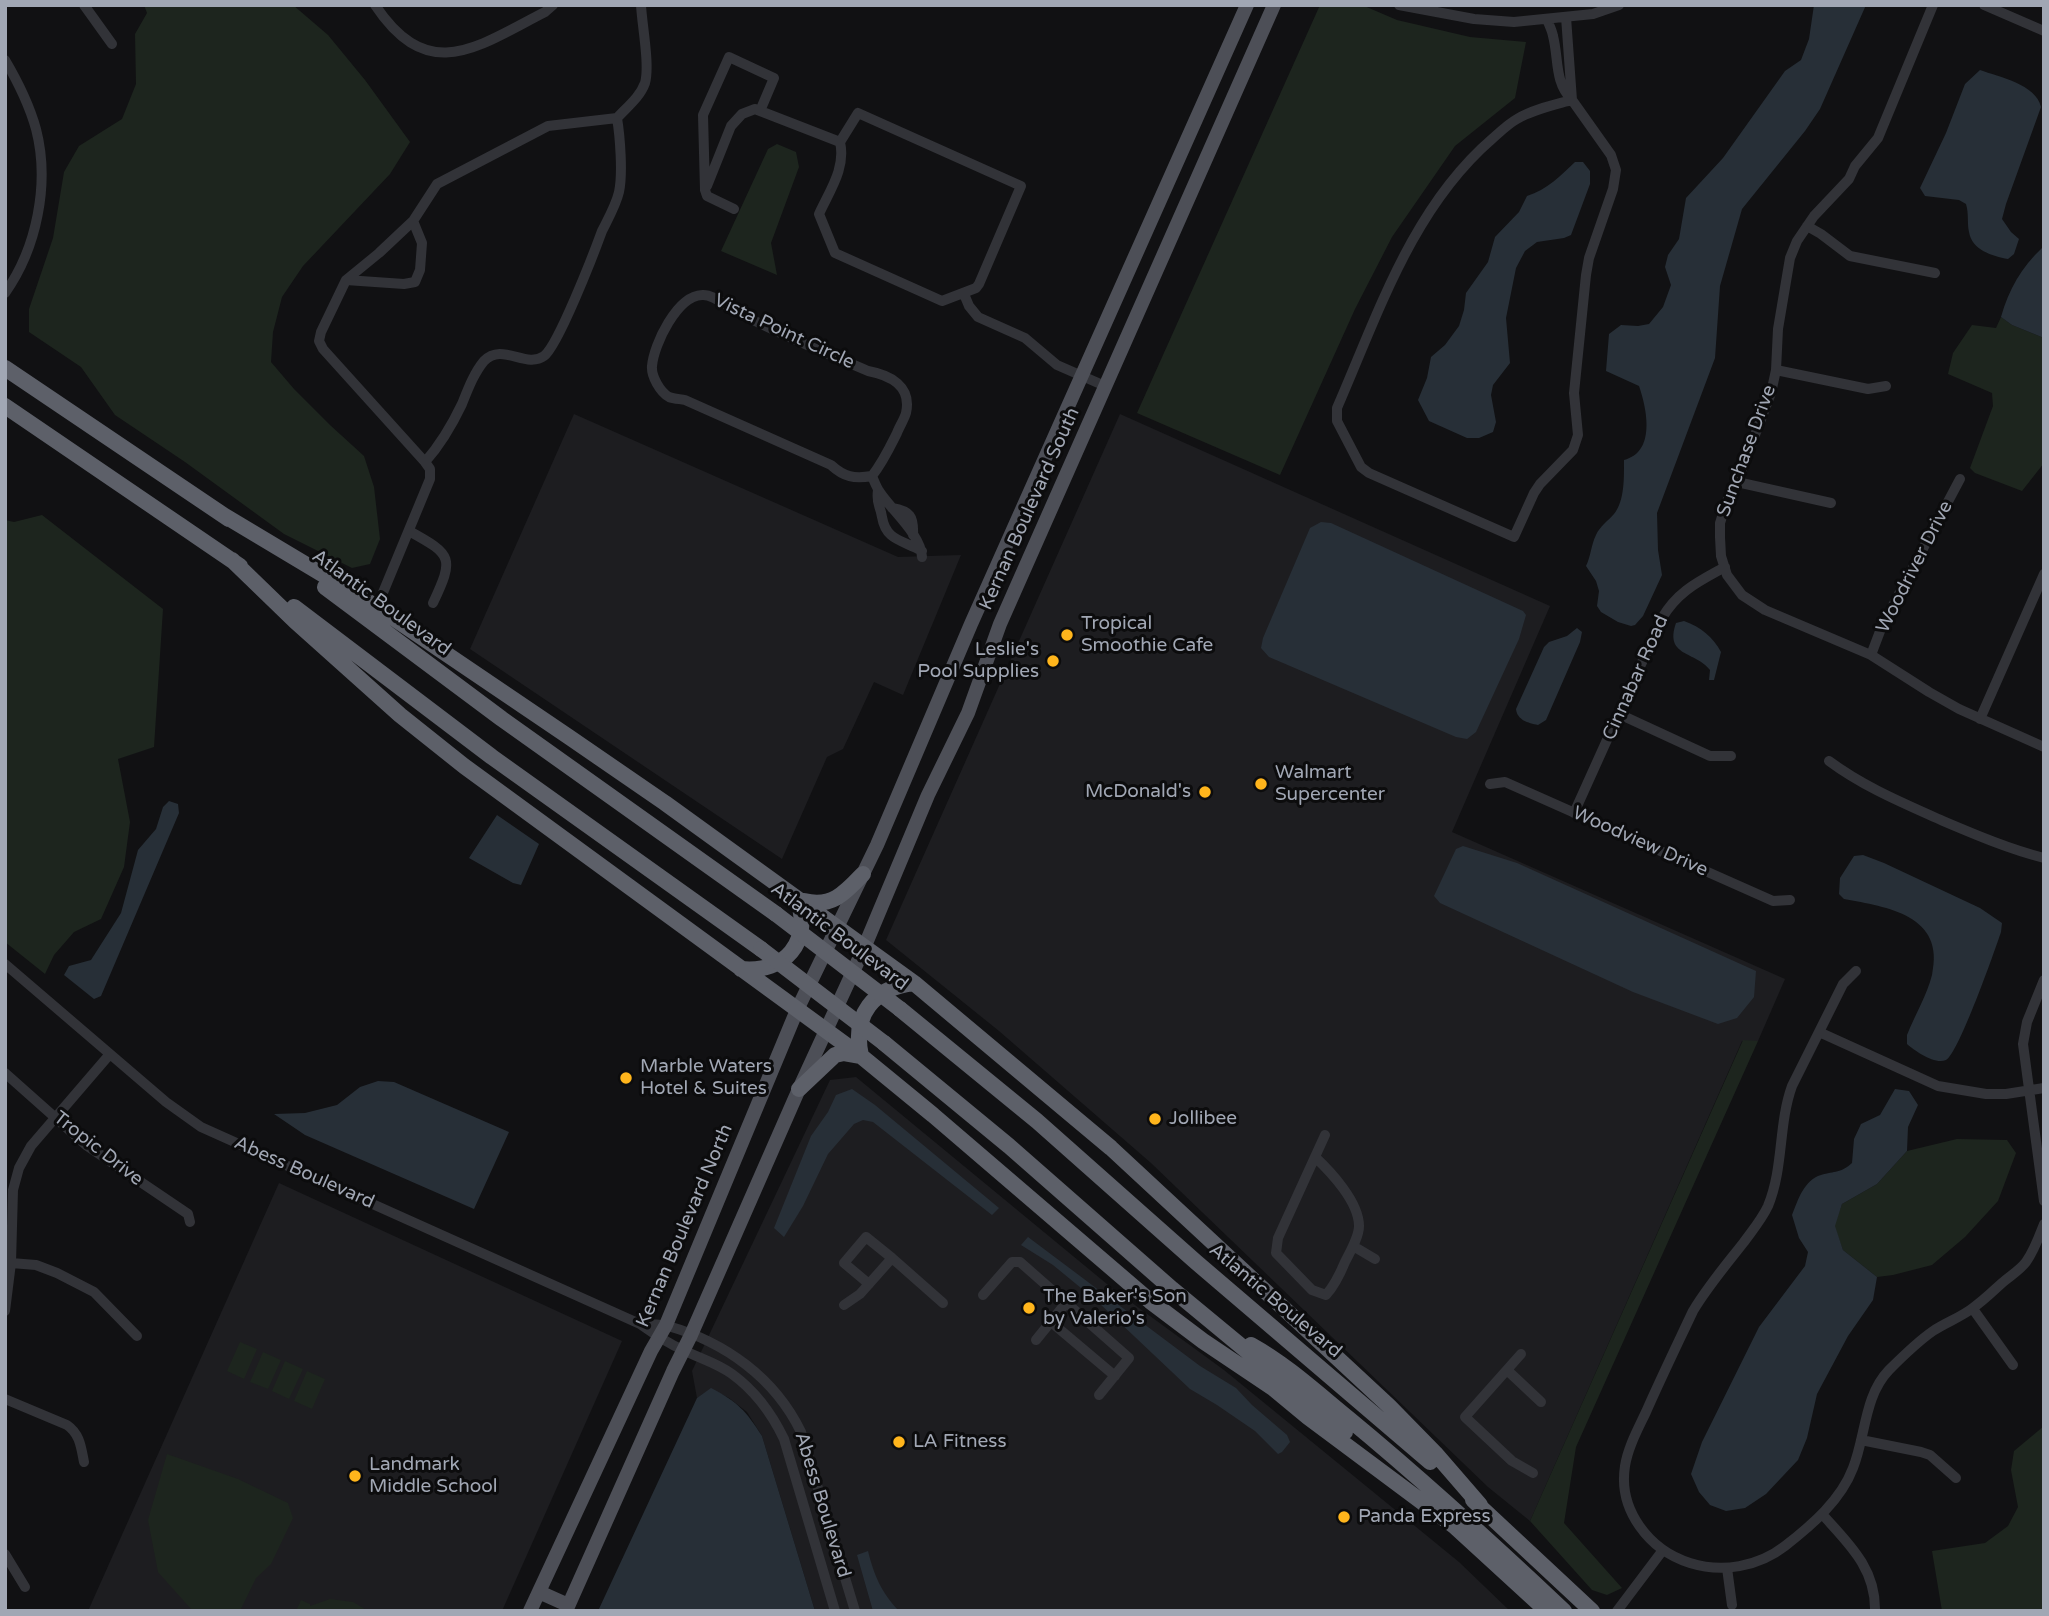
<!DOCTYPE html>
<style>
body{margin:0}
#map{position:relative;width:2049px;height:1616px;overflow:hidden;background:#111113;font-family:"Varela Round",sans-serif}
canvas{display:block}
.frame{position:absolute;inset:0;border:7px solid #a1a7b4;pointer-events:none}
</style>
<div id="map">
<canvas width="2049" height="1616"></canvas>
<div class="frame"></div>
</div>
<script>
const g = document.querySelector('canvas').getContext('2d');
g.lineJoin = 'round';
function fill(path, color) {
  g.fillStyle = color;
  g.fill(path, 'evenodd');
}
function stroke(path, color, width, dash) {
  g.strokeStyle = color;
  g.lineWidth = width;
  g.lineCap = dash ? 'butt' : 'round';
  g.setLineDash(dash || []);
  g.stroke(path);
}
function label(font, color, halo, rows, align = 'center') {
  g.font = font + ' "Varela Round",sans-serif';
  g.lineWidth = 6;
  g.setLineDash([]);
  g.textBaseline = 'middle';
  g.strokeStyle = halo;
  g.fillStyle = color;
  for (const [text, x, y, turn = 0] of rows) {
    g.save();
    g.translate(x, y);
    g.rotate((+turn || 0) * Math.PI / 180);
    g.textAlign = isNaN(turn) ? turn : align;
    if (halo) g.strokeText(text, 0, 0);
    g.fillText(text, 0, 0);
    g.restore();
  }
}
fill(new Path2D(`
 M574,414l324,143 63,-2 -58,140 -29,-13 -31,67 -16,8 -45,102 -312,-210z
 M1120,414l430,192 -98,226 333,147 -27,62h-16l-212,480 -42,-34 -337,-324 -152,-132 -113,-91z
 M856,1077l257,212 111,81 235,192 51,49h-695l-53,-175 -15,-24 -18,-14 -18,-9 -14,9 -5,-27 138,-291z
 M279,1183l343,158 -120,270h-414z`), '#1d1d20');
fill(new Path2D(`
 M144,5h149l35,30 37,45 45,62 -20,32 -87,92 -21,31 -9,35 -2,30 23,27 36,36 34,31 10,31 6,52 -10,25 -18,4 -68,-34 -99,-72 -70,-47 -34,-48 -52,-35v-23l24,-71 11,-66 15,-26 43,-27 14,-35 -1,-50 12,-21z
 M1320,5h42l35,15 73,17 56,5 -11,56 -60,48 -63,91 -37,72 -75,166 -143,-62z
 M777,144l19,8 3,15 -28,76 6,32 -56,-24 47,-102z
 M2001,317l11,8 32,13v125l-22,28 -47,-18 -5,-5 23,-62 -1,-13 -44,-19 5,-21 19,-28 24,3z
 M42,515l121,94 -9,138 -36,12 12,63 -6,45 -23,52 -27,13 -20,23 -9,19 -40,-32v-422l9,2z
 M1743,1040l15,1 -182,406 -12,76 58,65 -15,7 -15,-5 -62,-69z
 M1957,1139l50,1 9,13 -18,48 -33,36 -33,28 -39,10 -16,2 -34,-27 -9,-24 8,-22 35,-20 30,-33z
 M240,1342l17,7 -13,30 -17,-8z
 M263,1352l18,8 -13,29 -18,-7z
 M285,1361l18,8 -14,30 -17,-8z
 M307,1371l18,8 -13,30 -18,-8z
 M2044,1426v185h-102l-10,-60 53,-8 23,-17 10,-19 -7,-37 3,-19z
 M167,1454l71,25 50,24 5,15 -22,46 -15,14 -16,33 -48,-1 -34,-38 -10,-52z
 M330,1599l23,3 15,9h-72l5,-11 9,4v2z`), '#1d251e');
fill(new Path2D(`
 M1814,5h52l-46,104 -15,22 -63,78 -22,77 -5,72 -58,155 1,37 4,25 -19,41 -8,9 -4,1 -13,-4 -17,-10 -4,-6 2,-15 -3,-10 -10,-15c5,-10 5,-21 10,-31 4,-9 12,-14 18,-21 11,-13 10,-38 10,-54 32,-8 23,-51 15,-74l-33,-15 3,-37 12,-9 17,1 11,-2 14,-17 8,-22 -6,-18 3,-12 11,-16 7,-41 37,-40 62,-87 16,-11 8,-21z
 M1980,70c19,7 56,14 61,37l-35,97 -4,15 9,13 8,7 -5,15 -6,5c-16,-3 -36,-9 -39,-27 -2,-9 0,-18 -3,-28l-7,-4 -34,-4 -5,-8 26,-55 19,-49z
 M1575,162h8l7,9v13l-19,51 -7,3 -27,4 -12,9 -9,17 -10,50 4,45 -17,22 -2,10 5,27 -3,10 -14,6h-12l-38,-17 -11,-21 9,-22 4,-21 14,-12 14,-19 5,-16 2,-17 22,-31 7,-25 24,-25 8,-16c20,-6 34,-21 48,-34z
 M2042,248h2v90l-32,-13 -11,-8c8,-28 20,-49 41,-69z
 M1321,522l10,1 192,88 3,4 -7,24 -43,93 -9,7 -11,-2 -187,-80 -8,-9 2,-10 47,-110z
 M1684,621c17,6 29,16 37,31l-7,28h-5l1,-10c-14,-19 -46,-13 -34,-47z
 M1577,628l5,4 -2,10 -34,78 -8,5c-10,-2 -21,-5 -22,-16l28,-62 5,-5 18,-6z
 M169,801l9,3 1,9 -78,183 -7,3 -30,-24 5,-9 22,-6 30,-47 17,-63 18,-21 7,-22z
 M497,815l42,29 -18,41 -8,-2 -44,-25z
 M1463,846l54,17 239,108 -2,26 -17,21 -19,6 -85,-32 -193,-89 -6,-7 22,-47z
 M1863,855l21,8 96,45 22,15 -1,9c-6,18 -43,123 -55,128 -11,5 -31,-9 -39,-16v-9c8,-20 20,-40 25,-60 14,-60 -45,-68 -88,-76l-5,-5 1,-16 14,-22z
 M378,1081l16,1 115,50 -35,77 -169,-74 -31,-21 31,-1 32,-8 23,-18z
 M852,1089l23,16 124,103 -7,7 -119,-93 -10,-2 -9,4 -26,30 -25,52 -19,31 -10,-9 37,-92 17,-24 8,-17z
 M1895,1089l14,2 9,14 -10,22 -1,24 -30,33 -35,20 -7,22 8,24 34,27 -4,23 -25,36 -31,58 -10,44 -9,22 -32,34 -21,14 -19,3 -16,-6 -11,-13 -8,-18 11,-32 57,-115 46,-61 3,-14 -9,-14 -7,-23c6,-15 12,-35 29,-40 14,-4 20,-2 31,-12l2,-24 7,-15 19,-9z
 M1028,1237l172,129 36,22 16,17 35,30 3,7 -8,10 -4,2 -23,-23 -38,-26 -27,-16 -92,-87 -45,-37 -32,-20z
 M711,1388c27,14 35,23 51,48l53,175h-217l99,-213z
 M868,1551c6,24 13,41 31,60h-26l-16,-56z`), '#272f37');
stroke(new Path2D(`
 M84,5l28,39
 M375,5c54,81 103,41 170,7l8,-7
 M1399,5l75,14 40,3 79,-8 26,-9
 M1933,5l-55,133 -23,28 -6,13 -35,37 -17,25 -7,17 -12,71 -2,41 -5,23 -34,89 -7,10 -10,31v14l1,19 6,19 15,20 23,15 106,45 58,37 30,17 85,38
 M1984,5l60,26
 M1547,19c2,6 5,11 6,17 6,23 1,46 19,64l-6,-83
 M5,60c13,22 24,44 31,69 14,54 1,119 -31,164
 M1572,100l39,55 5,15 -3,19 -24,69 -3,17 -12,118 4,42 -5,15 -33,34 -6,9 -20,44 -145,-64 -8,-6 -24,-46v-13c41,-94 75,-200 155,-269 8,-7 16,-15 25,-20 17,-10 37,-14 55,-19z
 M858,113l163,73 -42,98 -3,4 -34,13 -107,-48 -16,-39c11,-24 27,-46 21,-72z
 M707,186l24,-60 11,-12 13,-5 85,33
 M734,209l-27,-13 -2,-6 -2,-75 26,-58 45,21 -14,33
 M1807,226l14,8 29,22 85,17
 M346,280l58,4 11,-2 5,-12 2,-27 -9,-22
 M964,294l5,12 9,11 47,21 32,27 48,21
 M1776,370l92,19 18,-3
 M425,462c16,-18 27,-37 37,-58 6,-15 12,-31 22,-43 18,-19 42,8 60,-5 14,-10 50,-103 58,-125 6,-12 14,-26 17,-39 4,-18 1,-56 -2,-74
 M872,476c11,-14 17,-27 25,-43 2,-6 7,-13 9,-20 6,-27 -16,-38 -38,-42 -44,-19 -91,-37 -132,-60 -10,-5 -23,-17 -34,-16 -25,1 -48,49 -50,71 -1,10 8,26 17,31 5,2 12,2 16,3l146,65c13,12 23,14 41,11 2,5 4,10 7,15 12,19 42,43 43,66
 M1737,482l94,21
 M878,490c-2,15 2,14 4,27 4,24 21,23 40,34
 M892,508c18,3 22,8 21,27
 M409,531c44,24 45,27 24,72
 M377,607l53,-128v-10l-5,-7 -102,-113 -4,-8 2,-9 25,-52 33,-27 34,-32 24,-37 111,-58 69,-8c10,-11 23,-21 28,-35 5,-18 -3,-58 -4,-78
 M1871,655l11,-29 78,-147
 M1619,714l91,42h21
 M1980,719l64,-145
 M1829,761c35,26 74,42 114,60 33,14 66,28 101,37
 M1490,784l15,-2 268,119 17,-1
 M1574,813l88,-195c16,-27 36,-36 63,-51
 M5,964l161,138 35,25 439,197c14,10 27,19 43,26 16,8 34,13 49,24 22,16 40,40 52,65l51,172
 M1856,971l-13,13 -51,102c-14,39 -8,81 -24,120 -6,13 -16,25 -24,36 -18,23 -36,44 -51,69 -16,34 -32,67 -47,101 -8,17 -18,35 -21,54 -7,44 24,84 65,97 32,10 68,4 95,-17 27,-21 56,-46 68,-78 13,-33 11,-72 36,-98 14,-14 28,-28 44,-39 13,-9 29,-14 41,-24 10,-7 19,-16 28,-24 8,-7 18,-13 24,-21 8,-11 13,-25 18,-38
 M2044,980l-17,42 -4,22 21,157
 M1819,1032l119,54 48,8h20l38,-6
 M5,1073l81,72 102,69 2,8
 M1315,1157c16,15 44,45 44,69 0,11 -9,26 -14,36 -5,12 -10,23 -19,33l-14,-5 -36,-37 2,-15 47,-103
 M1353,1246l22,13
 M11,1263l25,2 21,8 37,19 43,44
 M869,1284l-25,-21 22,-26 26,21
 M983,1295l29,-33h8l109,96 -30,37
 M844,1305l16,-11 32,-36 51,45
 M1973,1309l40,56
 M5,1311l6,-48 2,-73 6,-22 12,-22 79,-92
 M1051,1322l64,54
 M640,1324c9,0 19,0 28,2 57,16 107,52 133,106l54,179
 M1036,1340l30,-37
 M1521,1354l-56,63 47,44 21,12
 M1507,1370l34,32
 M5,1399l62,26c13,9 14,22 17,37
 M1861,1440l60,12 9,3 26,23
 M1822,1514c26,29 54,54 53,97
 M5,1554l20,33
 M1727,1568l5,37
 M1617,1611l46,-61`), '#323338', 10);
stroke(new Path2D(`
 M539,1592l29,13
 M530,1611l121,-260 15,-26 131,-315 80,-165 94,-221 276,-619
 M566,1611l107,-240 18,-36 108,-246 65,-141 64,-153 40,-82 32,-89 274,-619`), '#4d4f57', 14);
stroke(new Path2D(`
 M5,368l224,151
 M5,406l235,160
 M220,513l157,94 192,130 96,66 249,180 197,165 97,90 181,168 46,47 45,52
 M232,560l63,61 105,94 64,51 397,290 72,59 217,186 53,40 70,47 35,29 149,111
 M325,587l177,132 274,195
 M294,607l198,150 269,192
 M804,901c28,7 41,-8 59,-27
 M741,969c45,4 70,-27 57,-69
 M900,1009l137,112 159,141 234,200
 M884,1043l125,103 163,143 173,143
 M799,1089l36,-34 9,-2 17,3c-9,-41 12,-68 53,-73
 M1251,1345c36,20 66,48 98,74 74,61 145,126 215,192
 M1473,1500l119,111
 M1450,1522l97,89`), '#5d6069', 16);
stroke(new Path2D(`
 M776,914l124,95
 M761,949l123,94`), '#5d6069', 16);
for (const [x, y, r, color] of [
 [1067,635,7,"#ffb51c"],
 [1053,661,7,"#ffb51c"],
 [1261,784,7,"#ffb51c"],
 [1205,792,7,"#ffb51c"],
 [626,1078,7,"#ffb51c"],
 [1155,1119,7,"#ffb51c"],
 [1029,1308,7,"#ffb51c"],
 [899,1442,7,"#ffb51c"],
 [355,1476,7,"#ffb51c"],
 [1344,1517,7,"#ffb51c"]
]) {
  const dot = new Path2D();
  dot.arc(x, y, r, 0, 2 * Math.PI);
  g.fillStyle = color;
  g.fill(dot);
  stroke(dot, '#0c0c0d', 2.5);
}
label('19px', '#a1a7b4', '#0c0c0d', [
 ["Vista Point Circle",784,332,25],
 ["Sunchase Drive",1747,451,-70],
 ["Kernan Boulevard South",1030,509,-66],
 ["Woodriver Drive",1915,567,-63],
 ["Atlantic Boulevard",381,603,36],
 ["Cinnabar Road",1636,678,-66],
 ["Woodview Drive",1640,842,24],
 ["Atlantic Boulevard",839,937,37],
 ["Tropic Drive",98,1149,38],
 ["Abess Boulevard",304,1173,24],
 ["Kernan Boulevard North",685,1226,-67],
 ["Atlantic Boulevard",1275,1301,40],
 ["Abess Boulevard",822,1505,73]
]);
label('19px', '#a1a7b4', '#0c0c0d', [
 ["Tropical",1081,624],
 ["Smoothie Cafe",1081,646],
 ["Leslie's",1039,650,"right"],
 ["Pool Supplies",1039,672,"right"],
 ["Walmart",1275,773],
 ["Supercenter",1275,795],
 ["McDonald's",1191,792,"right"],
 ["Marble Waters",640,1067],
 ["Hotel & Suites",640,1089],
 ["Jollibee",1169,1119],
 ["The Baker's Son",1043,1297],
 ["by Valerio's",1043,1319],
 ["LA Fitness",913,1442],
 ["Landmark",369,1465],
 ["Middle School",369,1487],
 ["Panda Express",1358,1517]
], 'left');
</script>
